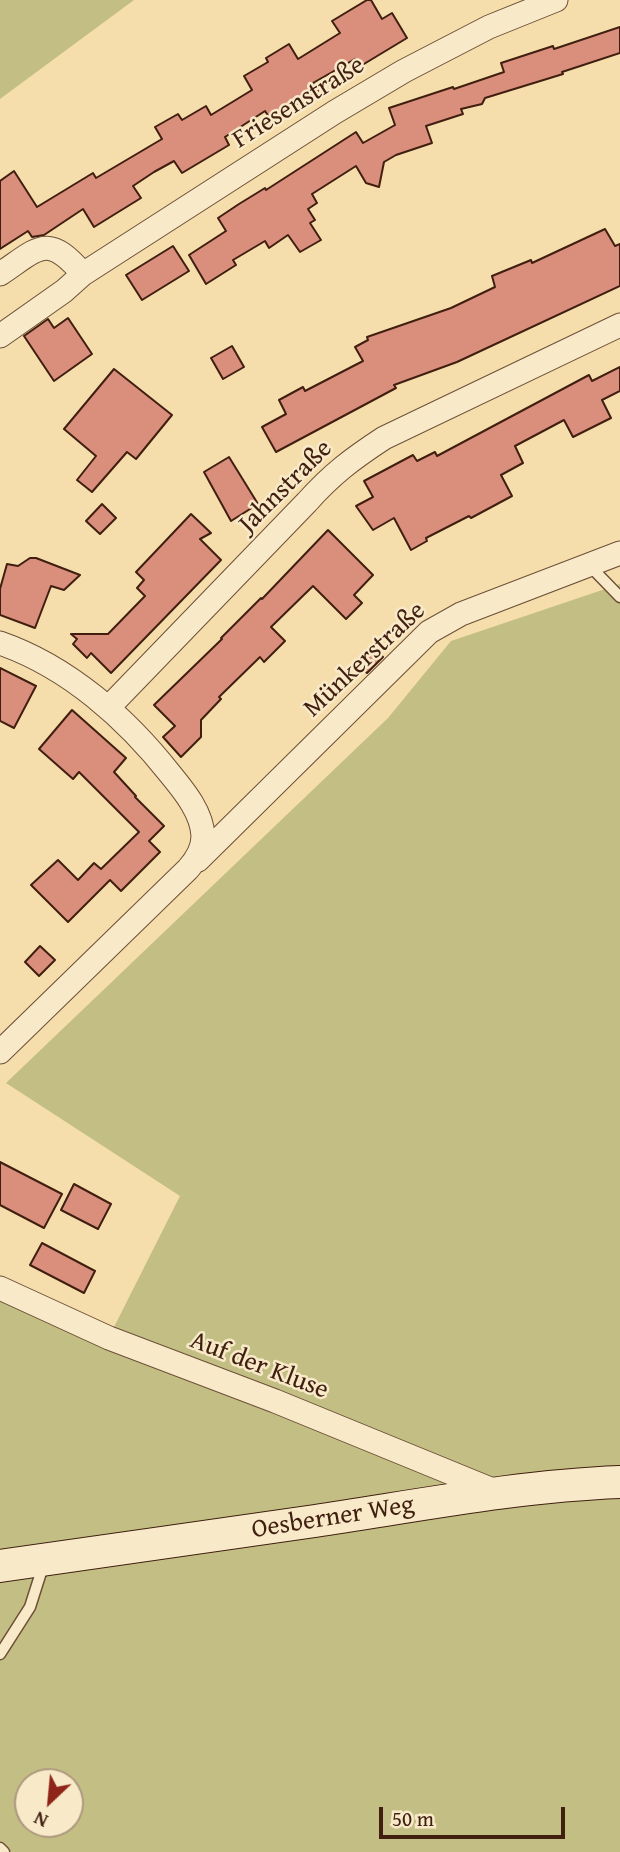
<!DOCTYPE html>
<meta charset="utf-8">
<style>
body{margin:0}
#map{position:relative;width:620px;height:1852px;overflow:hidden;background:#f5deac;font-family:"Gentium Book Plus",serif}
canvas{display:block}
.north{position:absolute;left:14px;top:1768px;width:70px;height:70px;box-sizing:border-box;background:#f8eac9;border:2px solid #ae997f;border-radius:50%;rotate:206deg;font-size:19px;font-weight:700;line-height:28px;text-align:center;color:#401f10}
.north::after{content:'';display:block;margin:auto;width:24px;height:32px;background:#8f2418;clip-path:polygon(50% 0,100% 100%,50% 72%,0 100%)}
.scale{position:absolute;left:379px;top:1807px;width:186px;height:32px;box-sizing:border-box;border:4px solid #401f10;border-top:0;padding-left:9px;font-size:21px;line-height:24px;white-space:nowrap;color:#401f10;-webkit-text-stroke:5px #f8eac9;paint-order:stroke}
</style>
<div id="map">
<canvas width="620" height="1852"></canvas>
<div class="north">N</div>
<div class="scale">50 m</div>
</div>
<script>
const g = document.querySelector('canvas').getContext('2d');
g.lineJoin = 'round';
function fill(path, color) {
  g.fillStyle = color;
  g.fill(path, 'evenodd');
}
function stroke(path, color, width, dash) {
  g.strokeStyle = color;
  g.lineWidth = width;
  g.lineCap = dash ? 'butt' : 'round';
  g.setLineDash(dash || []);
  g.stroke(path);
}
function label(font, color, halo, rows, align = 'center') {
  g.font = font + ' "Gentium Book Plus",serif';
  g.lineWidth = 5;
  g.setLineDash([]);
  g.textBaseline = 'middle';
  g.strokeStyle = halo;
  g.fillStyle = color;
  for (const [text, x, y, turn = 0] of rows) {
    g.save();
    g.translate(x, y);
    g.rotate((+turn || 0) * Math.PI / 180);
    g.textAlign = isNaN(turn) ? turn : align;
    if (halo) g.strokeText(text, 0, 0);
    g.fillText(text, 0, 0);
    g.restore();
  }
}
fill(new Path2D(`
 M0,0h134l-134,99z
 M620,584v1268h-620v-559l109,44 71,-141 -174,-113 382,-365 63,-77zM28,1782h42v42h-42z`), '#c3bf84');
const building = new Path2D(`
 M367,0h4l11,19 10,-6 15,25 -48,29 -4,-8 -42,24 5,8 -47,29 -6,-9 -40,26 4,8 -47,28 -8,-12 -20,11 -21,14 8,12 -47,29 -11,-18 -39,26 -12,2 -4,-6 -28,18v-68l14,-10 23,36 56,-34 3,5 66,-39 -7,-12 23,-13 4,6 24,-14 5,9 41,-25 -8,-14 24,-14 -2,-4 23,-14 9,15 42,-26 -8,-12z
 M620,27v26l-58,19 1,2 -78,24 -3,6 -21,5 2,5 -37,12 6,17 -36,12 -12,7 -5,25 -13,-4 -10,-17 -44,28 5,9 -9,6 7,11 -5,3 11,17 -21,12 -12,-17 -19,13 -4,-7 -32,19 3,5 -30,19 -17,-29 37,-24 -8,-13 21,-14 26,-16 1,2 90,-58 7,11 32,-18 -6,-17 64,-21 1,2 50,-17 -3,-9 52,-17 1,3z
 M605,229l10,17 5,-2v42l-163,76 -63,23 2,3 -120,64 -14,-25 24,-13 -7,-14 24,-13 2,4 58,-30 -8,-14 13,-7 -1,-3 84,-29 44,-21 -3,-11 39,-16 1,3z
 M173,246l16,25 -47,29 -16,-25z
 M68,318l24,36 -38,27 -30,-45 24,-17 6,9z
 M232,346l12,21 -21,12 -12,-21z
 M620,367v24l-18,9 9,18 -38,19 -9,-17 -49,26 8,17 -22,12 11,21 -41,22 -2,-2 -43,22 1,3 -16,9 -17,-32 -21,12 -17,-24 17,-9 -9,-16 49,-26 4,6 18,-9 2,4 152,-81 3,6z
 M114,369l58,46 -36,44 -9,-7 -35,40 -15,-12 19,-24 -32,-27z
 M229,457l29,47 -27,17 -27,-49z
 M102,504l14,14 -16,16 -14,-13z
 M191,514l20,19 -11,6 21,21 -110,113 -20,-20 -4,5 -14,-14 4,-5 -6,-5h37l37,-38 -8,-8 7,-8 -8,-8z
 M328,530l45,45 -19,20 8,8 -16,16 -33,-33 -42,41 14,14 -21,21 -4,-5 -41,40 2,2 -20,21v17l-20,20 -18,-20 12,-11 -21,-21 68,-66 -1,-1 40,-40 1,1z
 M30,558h6l44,17 -16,15 -13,-4 -16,42 -35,-13v-26l7,-25 11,2z
 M373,648l10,9 -16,16 -9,-7z
 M0,668l36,18 -22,42 -14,-7z
 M72,710l54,48 -12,14 22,24 -1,1 29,29 -15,15 11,11 -39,39 -11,-11 -42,42 -37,-37 27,-25 20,20 16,-17 7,6 38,-37 -60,-60 -6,7 -34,-30z
 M40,946l15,14 -16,16 -14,-14z
 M0,1162l62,32 -18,34 -44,-23z
 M74,1184l37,20 -13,25 -37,-19z
 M42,1243l53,28 -11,22 -54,-28z`);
fill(building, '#da8e7c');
stroke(building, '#401f10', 2);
const lane = new Path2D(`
 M589,565l31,32
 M0,1654l30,-47 14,-44
 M0,1848l4,4`);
const street = new Path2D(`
 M0,274c39,-26 47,-42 83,0
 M0,336l64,-45 19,-17 252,-162 69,-41 85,-44 67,-27
 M0,643c69,24 127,76 171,132 14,17 31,38 32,61 0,13 -7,24 -15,33l-188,183
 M108,708l199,-206c25,-28 45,-43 77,-64l236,-113
 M198,860l231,-228 32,-18 159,-61
 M0,1288l109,50 166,63 225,92`);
const secondary = new Path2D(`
 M0,1566c105,-16 210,-29 315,-45 101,-15 203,-35 305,-39`);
stroke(lane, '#6d4f37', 13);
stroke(street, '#6d4f37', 25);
stroke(secondary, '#401f10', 34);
stroke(lane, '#f8eac9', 10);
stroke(street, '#f8eac9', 23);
stroke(secondary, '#f8eac9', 32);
label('26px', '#401f10', '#f8eac9', [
 ["Friesenstraße",299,103,-32],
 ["Jahnstraße",286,487,-45],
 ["Münkerstraße",365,660,-43],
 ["Auf der Kluse",259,1366,21],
 ["Oesberner Weg",333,1518,-9]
]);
</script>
